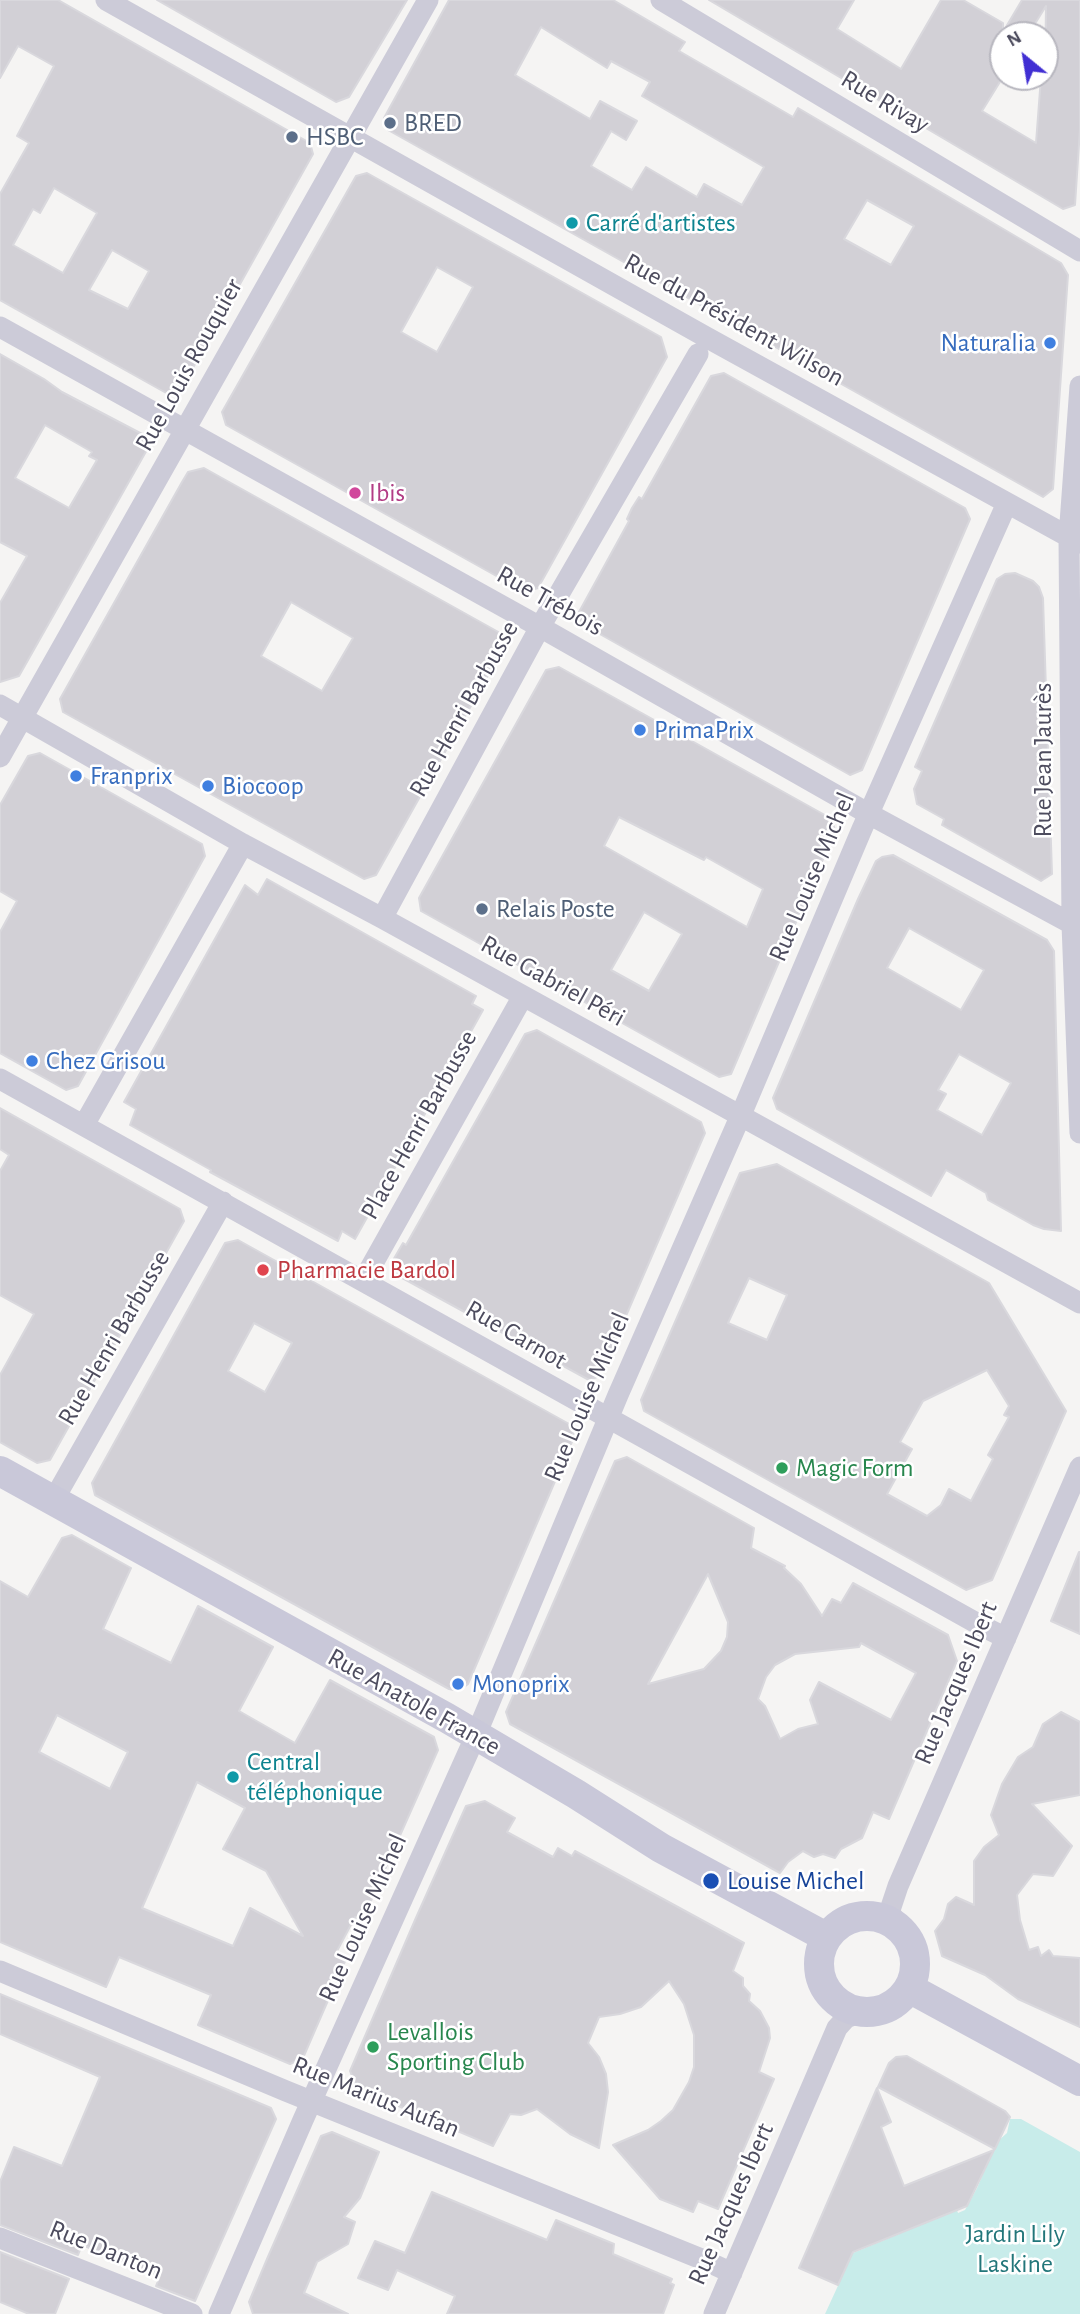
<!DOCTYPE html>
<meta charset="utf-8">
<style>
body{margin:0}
#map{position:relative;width:1080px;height:2314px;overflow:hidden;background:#f5f4f3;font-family:"Alegreya Sans",sans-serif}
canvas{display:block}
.north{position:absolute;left:989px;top:21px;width:70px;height:70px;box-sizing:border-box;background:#fff;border:2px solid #b8b7bf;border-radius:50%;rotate:330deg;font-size:19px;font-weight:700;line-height:28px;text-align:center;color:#4d4c5e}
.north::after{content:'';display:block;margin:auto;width:24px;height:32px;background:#412fd3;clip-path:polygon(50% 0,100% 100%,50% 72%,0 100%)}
</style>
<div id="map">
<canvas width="1080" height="2314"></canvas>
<div class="north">N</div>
</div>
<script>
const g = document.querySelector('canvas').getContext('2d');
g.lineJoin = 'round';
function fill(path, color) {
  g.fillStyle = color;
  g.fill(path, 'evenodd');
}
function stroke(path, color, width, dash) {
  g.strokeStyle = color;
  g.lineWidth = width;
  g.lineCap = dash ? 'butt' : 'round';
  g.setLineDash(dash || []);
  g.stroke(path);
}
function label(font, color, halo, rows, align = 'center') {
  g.font = font + ' "Alegreya Sans",sans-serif';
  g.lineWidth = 5;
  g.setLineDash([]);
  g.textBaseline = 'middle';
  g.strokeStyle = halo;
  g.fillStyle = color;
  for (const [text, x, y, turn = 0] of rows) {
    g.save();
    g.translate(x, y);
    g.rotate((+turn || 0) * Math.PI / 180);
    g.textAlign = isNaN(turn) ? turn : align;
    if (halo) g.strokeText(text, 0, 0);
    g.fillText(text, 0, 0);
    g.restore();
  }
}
fill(new Path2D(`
 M1010,2119h11l59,33v162h-255l28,-61 104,-43 1,3 7,-3 12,-22 20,-46 10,-9z`), '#c8ecea');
const building = new Path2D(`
 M0,0h58l252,143 3,11 -133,237 -12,3 -168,-94v-106l29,-51 -12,-7 37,-70 -36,-20 -18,32zM54,188l43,25 -34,60 -50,-28 20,-36 7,4zM112,250l37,21 -21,38 -39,-19z
 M157,0h250l-58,97 -13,5z
 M449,0h164l72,42 -6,9 114,66 5,-9 263,155 7,12 -15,214 -10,8 -655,-367 -4,-12zM541,27l66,41 4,-7 39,21 -8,14 122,71 -22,38 -38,-21 -7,13 -51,-30 -14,23 -41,-24 20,-35 15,9 11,-19 -37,-20 -10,18 -75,-44zM867,200l47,26 -23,39 -47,-26z
 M709,0h145l-17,29 64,40 40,-69h22l40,23v9l19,-32h58v129l-5,76 -12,4zM1046,6l-1,71h-4l-5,66 -54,-32 21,-34v-42h25z
 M367,173l294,164 6,20 -129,231 -13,4 -299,-167 -4,-13 134,-236zM437,267l36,20 -36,65 -36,-20z
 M0,354l44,25 18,13 82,43 4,13 -129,228 -19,6v-79l27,-47 -27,-14zM45,425l47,27 -3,4 8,4 -28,48 -54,-30z
 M724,373l241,135 5,11 -108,251 -12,5 -268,-151 -3,-12 50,-91 -2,-2 5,-11 7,-11 3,2 69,-123z
 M204,468l298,166 2,13 -128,228 -12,4 -301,-167 -3,-13 122,-217 6,-10zM291,602l62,36 -31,53 -61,-35z
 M1015,573l18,8 6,6 4,11 9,276 -11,7 -99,-56 2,-6 -27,-15 -3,-15 8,-18 -7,-4 82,-188 8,-5z
 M559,667l273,152 3,12 -104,243 -12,3 -298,-166 -2,-13 127,-228zM619,817l85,43 2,-3 57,32 -16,38 -143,-81zM644,912l38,22 -33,57 -38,-21z
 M40,753l162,91 3,12 -127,230 -12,4 -66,-37v-121l17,-31 -17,-10v-86l28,-49z
 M893,855l154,85 7,11 7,280 -17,-2 -11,-4 -45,-25 -2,-7 -40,-23 -15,26 -154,-87 -4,-11 85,-199 18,-38 6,-4zM909,928l75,42 -23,40 -74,-42zM959,1054l52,29 -29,52 -45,-25 9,-16 -8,-4z
 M267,879l209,117 -4,8 11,6 -128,229 -13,-8 -4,10 -128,-69 1,-2 -81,-45 6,-16 -12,-7 121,-217 13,10z
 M537,1030l164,92 4,11 -105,243 -11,4 -194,-106 -3,-12 11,-19 3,2 119,-211z
 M0,1108l180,101 4,12 -134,239 -13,3 -37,-21v-67l34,-61 -34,-19v-124l9,-16 -9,-6z
 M777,1164l212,119 77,128 -74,169 -26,10 -322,-179 -3,-11 99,-227zM749,1278l38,17 -20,45 -39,-17zM987,1370l22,36 -5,9 5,2 -21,38 5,4 -22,42 -22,-12 -8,16 -14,11 -40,-22 25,-45 -12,-7 23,-41z
 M238,1240l333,185 3,12 -106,247 -9,7 -10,-2 -354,-194 -3,-12 133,-240zM254,1323l38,20 -27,49 -37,-21z
 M627,1457l127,71 -3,20 34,18 -1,2 17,16 21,32 10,-17 9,4 12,-20 95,52 9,26 -68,158 -16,-7 -11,26 -21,11 -6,9 -12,-4 -9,3 -11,-6 -15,11 -8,11 -270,-149 -4,-12 109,-251zM708,1574l20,48 -1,15 -6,14 -17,18 -56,15zM861,1643l55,30 -25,47 -72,-38 -9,18 8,24 -20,5 -18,10 -15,-33 -7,-7 8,-22 9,-12 20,-11 64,-7z
 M72,1535l59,33 -28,61 68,34 27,-57 75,41 -34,64 56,32 35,-63 104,57 4,13 -76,171 -7,-4 -19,36 10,6 -43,99 -13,6 -92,-39 13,-30 -92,-38 -13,30 -106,-45v-361l28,16 34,-59zM57,1715l71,37 -18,37 -71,-37zM197,1782l48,26 -22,41 43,22 37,65 -53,-28 -17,38 -91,-38z
 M1079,1552h1v82l-29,-13z
 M1061,1712l19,10v73l-48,9 40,42 -19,30 -20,-2 -16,21 3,25 9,30 9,-3 3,9 8,-6 4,6 27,2v69l-62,-28 -33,-24 -43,-19 -7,-25 9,-12 4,-15 8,-7 18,8v-44l10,-14 15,-12 -8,-20 11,-31 16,-27 15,-10 10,-23z
 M485,1801l30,17 -8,14 46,25 5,-9 14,8 3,-5 169,92 -11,28 10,7v8l7,8 -1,7 11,10 9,17 1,10 -11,34 15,7 -56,130 -20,-8 -5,11 -33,-13 -47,-54 35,-15 13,-9 12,-11 16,-28 5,-15v-32l-10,-31 -15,-23 -28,26 -21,7 -21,3 -11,26 11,14 7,17 2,18 -9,56 -29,-14 -33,-25 -16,6 -11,-1 -17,32 -135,-57 -8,-18 65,-151 51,-114z
 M0,1994l271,114 5,11 -81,182 -39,-15 4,-10 -78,-31 -4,10 -78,-30v-43l14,-35 48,19 38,-89 -100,-43z
 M907,2056l98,55 5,6 -15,32 -117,-62 11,-24 7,-6z
 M877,2088l14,34 -10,5 23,59 90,-36 -27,56 -114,46 -15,33 -39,-17z
 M332,2132l47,20 -19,46 -16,19 11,5 -7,22 -31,18 -13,31 44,21h-95l-4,-12 18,-43 54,-123z
 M432,2192l115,48 9,-20 58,24 -1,10 59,25 -2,4 4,2 -11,29h-216l8,-18 -58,-26 -9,20 -30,-12 17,-37 30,12z
 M0,2252l69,27 -14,35h-26l-29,-12z`);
fill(building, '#d2d0d6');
stroke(building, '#d9d8dd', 2);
stroke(new Path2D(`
 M106,0l600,337 374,206
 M661,0l419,251
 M0,327l540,300 329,187 203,110
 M1080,386l-11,151 3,387 8,209
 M0,705l243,139 139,74 698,385
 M0,757l428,-757
 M386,911l154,-284 158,-273
 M0,1079l980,546 26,13
 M84,1125l159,-281
 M363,1281l160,-285
 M53,1501l170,-299
 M894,1923l-4,-13 8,-24 182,-419
 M0,1971l286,120 418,169 28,13
 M0,2238l192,76
 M219,2314l84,-194 173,-385 142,-340 122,-278 122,-288 145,-326
 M714,2314l123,-286 9,-10 15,-6`), '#cccbd8', 21);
stroke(new Path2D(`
 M0,1471l447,247 129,76 85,54 165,89
 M819 1964a48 48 0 1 1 96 0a48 48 0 1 1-96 0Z
 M909,1988l171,93`), '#c9c8d9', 30);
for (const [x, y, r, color] of [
 [390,123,7,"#5c6f8a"],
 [292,137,7,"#5c6f8a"],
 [572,223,7,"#0f9aa8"],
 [1050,343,7,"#3f7fe0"],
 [355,493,7,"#d1479c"],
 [640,730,7,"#3f7fe0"],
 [76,776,7,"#3f7fe0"],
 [208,786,7,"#3f7fe0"],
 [482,909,7,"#5c6f8a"],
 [32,1061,7,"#3f7fe0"],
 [263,1270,7,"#e0444e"],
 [782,1468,7,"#2e9e5b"],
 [458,1684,7,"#3f7fe0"],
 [233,1777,7,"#0f9aa8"],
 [711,1881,9,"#1a4fb4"],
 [373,2047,7,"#2e9e5b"]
]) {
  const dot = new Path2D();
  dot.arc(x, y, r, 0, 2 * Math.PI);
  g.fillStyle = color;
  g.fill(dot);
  stroke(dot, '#fff', 2.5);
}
label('26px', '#4d4c5e', '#fff', [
 ["Rue Rivay",885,102,31],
 ["Rue du Président Wilson",734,320,29],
 ["Rue Louis Rouquier",189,365,-61],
 ["Rue Trébois",550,601,29],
 ["Rue Henri Barbusse",464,709,-61],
 ["Rue Jean Jaurès",1043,760,-90],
 ["Rue Louise Michel",812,877,-67],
 ["Rue Gabriel Péri",553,981,29],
 ["Place Henri Barbusse",419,1125,-61],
 ["Rue Carnot",516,1335,30],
 ["Rue Henri Barbusse",114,1338,-60],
 ["Rue Louise Michel",587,1397,-67],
 ["Rue Jacques Ibert",956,1683,-67],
 ["Rue Anatole France",414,1702,29],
 ["Rue Louise Michel",363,1918,-66],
 ["Rue Marius Aufan",376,2097,22],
 ["Rue Jacques Ibert",731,2204,-66],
 ["Rue Danton",106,2250,22]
]);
label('26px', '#4e5e75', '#fff', [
 ["BRED",404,123],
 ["HSBC",306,137],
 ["Relais Poste",496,909]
], 'left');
label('26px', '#0d838f', '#fff', [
 ["Carré d'artistes",586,223],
 ["Central",247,1762],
 ["téléphonique",247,1792]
], 'left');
label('26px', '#366cbe', '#fff', [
 ["Naturalia",1036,343,"right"],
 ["PrimaPrix",654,730],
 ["Franprix",90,776],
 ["Biocoop",222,786],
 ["Chez Grisou",46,1061],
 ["Monoprix",472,1684]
], 'left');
label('26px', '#b23c85', '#fff', [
 ["Ibis",369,493]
], 'left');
label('26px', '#be3a42', '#fff', [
 ["Pharmacie Bardol",277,1270]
], 'left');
label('26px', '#27864d', '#fff', [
 ["Magic Form",796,1468],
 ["Levallois",387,2032],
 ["Sporting Club",387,2062]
], 'left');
label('26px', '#164399', '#fff', [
 ["Louise Michel",727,1881]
], 'left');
label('26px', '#22767a', '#fff', [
 ["Jardin Lily",1015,2234],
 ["Laskine",1015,2264]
]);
</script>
